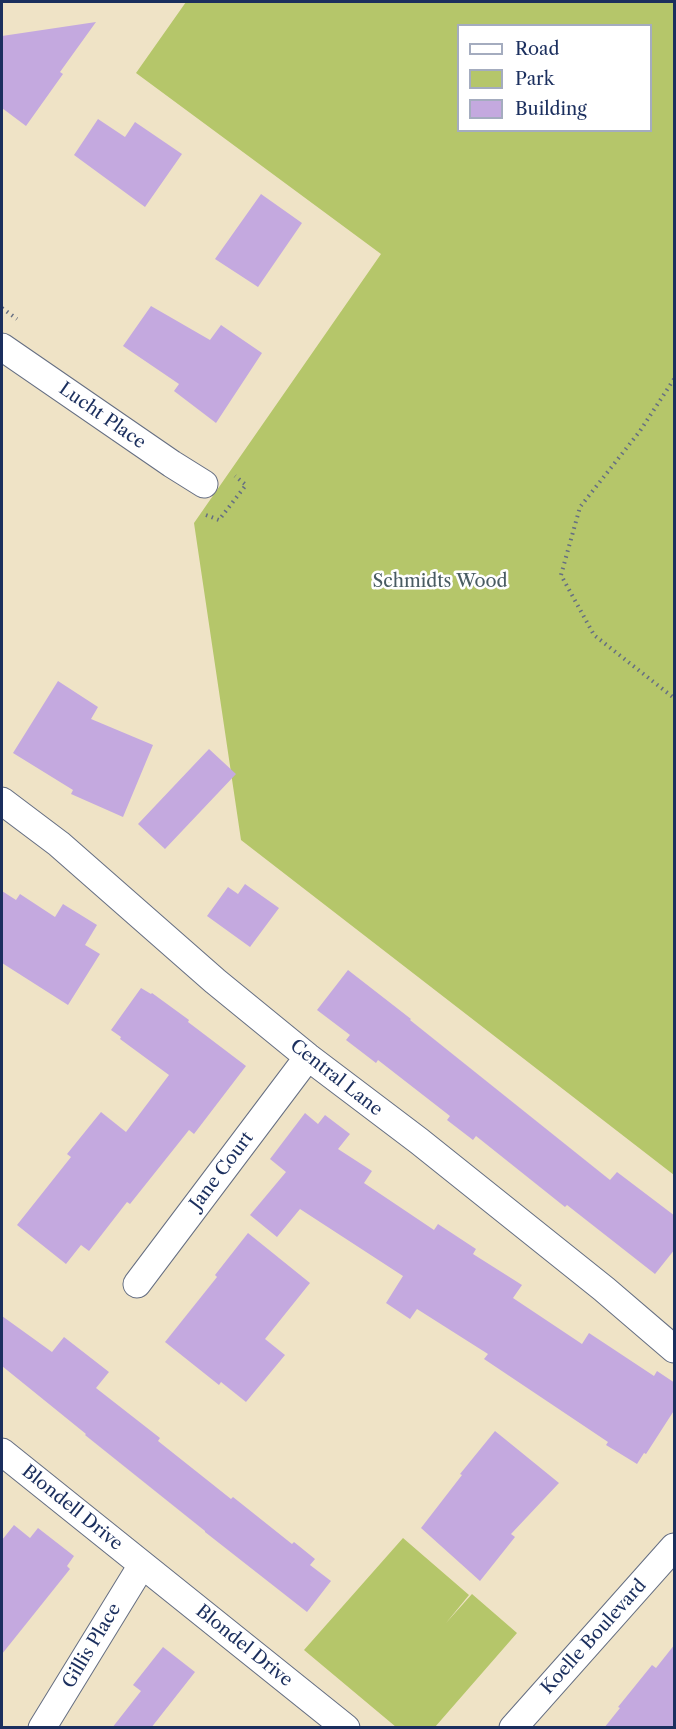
<!DOCTYPE html>
<style>
body{margin:0}
#map{position:relative;width:676px;height:1729px;overflow:hidden;background:#efe3c6;font-family:"Libre Caslon Text",serif}
canvas{display:block}
.frame{position:absolute;inset:0;border:3px solid #1b2f5e;pointer-events:none}
.legend{position:absolute;left:457px;top:24px;width:195px;height:108px;box-sizing:border-box;background:#fff;border:2px solid #a4acbf;margin:0;padding:8px 10px;list-style:none;font-size:18px;color:#1b2f5e}
.legend li{display:flex;align-items:center;gap:12px;height:30px}
.legend b{width:30px;border:2px solid #a4acbf}
</style>
<div id="map">
<canvas width="676" height="1729"></canvas>
<div class="frame"></div>
<ul class="legend">
<li><b style="height:8px;background:#fff"></b>Road</li>
<li><b style="height:16px;background:#b5c66a"></b>Park</li>
<li><b style="height:16px;background:#c4a9df"></b>Building</li>
</ul>
</div>
<script>
const g = document.querySelector('canvas').getContext('2d');
g.lineJoin = 'round';
function fill(path, color) {
  g.fillStyle = color;
  g.fill(path, 'evenodd');
}
function stroke(path, color, width, dash) {
  g.strokeStyle = color;
  g.lineWidth = width;
  g.lineCap = dash ? 'butt' : 'round';
  g.setLineDash(dash || []);
  g.stroke(path);
}
function label(font, color, halo, rows, align = 'center') {
  g.font = font + ' "Libre Caslon Text",serif';
  g.lineWidth = 5;
  g.setLineDash([]);
  g.textBaseline = 'middle';
  g.strokeStyle = halo;
  g.fillStyle = color;
  for (const [text, x, y, turn = 0] of rows) {
    g.save();
    g.translate(x, y);
    g.rotate((+turn || 0) * Math.PI / 180);
    g.textAlign = isNaN(turn) ? turn : align;
    if (halo) g.strokeText(text, 0, 0);
    g.fillText(text, 0, 0);
    g.restore();
  }
}
fill(new Path2D(`
 M186,2h488v1173l-433,-335 -47,-317 187,-269 -245,-181zM458,26h192v104h-192z
 M403,1538l66,57 -23,28 26,-29 45,39 -82,94h-39l-92,-77z`), '#b5c66a');
fill(new Path2D(`
 M96,22l-36,50 3,2 -37,52 -24,-18v-72z
 M98,119l27,18 10,-15 47,32 -37,53 -71,-52z
 M261,194l41,29 -44,64 -43,-28z
 M151,306l59,34 11,-15 41,28 -46,70 -42,-32 5,-7 -56,-38z
 M58,681l40,26 -7,12 62,26 -30,72 -52,-23 2,-4 -60,-37z
 M209,749l27,25 -71,75 -27,-25z
 M245,884l34,24 -29,39 -43,-31 21,-29 10,7z
 M2,891l14,9 4,-6 35,23 8,-13 34,21 -12,20 15,9 -32,51 -66,-42z
 M348,970l63,49 -1,1 200,160 7,-8 58,44v33l-20,25 -88,-69 -2,2 -89,-71 -3,4 -26,-20 3,-4 -72,-56 -2,3 -30,-23 4,-5 -33,-25z
 M141,988l10,6 1,-1 37,27 -1,2 58,44 -52,68 -5,-4 -59,74 -3,-2 -38,49 -8,-6 -15,19 -49,-39 54,-68 -4,-3 34,-42 25,20 43,-57 -49,-36 1,-2 -10,-7z
 M305,1113l13,11 7,-9 25,19 -12,15 34,22 -8,12 70,47 4,-6 38,25 -3,5 49,31 -9,13 69,46 7,-11 65,43 3,-5 18,12v26l-29,45 -2,-1 -7,11 -31,-19 2,-3 -124,-83 4,-5 -71,-45 -7,10 -24,-16 17,-27 -103,-67 -23,28 -27,-22 36,-43 -16,-13z
 M248,1233l62,50 -45,56 20,16 -39,47 -25,-20 -2,3 -54,-43 52,-65 -2,-2z
 M2,1316l50,36 12,-15 45,35 -13,16 64,50 -2,3 73,58 2,-2 59,47 2,-2 21,17 -5,6 21,16 -24,31 -102,-80v-1l-120,-96 1,-1 -84,-68z
 M495,1431l64,52 -48,51 4,3 -35,44 -59,-53 41,-53 -2,-1z
 M14,1525l16,13 8,-10 36,28 -7,10 3,3 -68,85v-114z
 M675,1644v84h-71l16,-20 -2,-1 34,-42 4,3z
 M163,1647l32,25 -44,56h-39l29,-37 -8,-6z`), '#c4a9df');
const minor = new Path2D(`
 M2,347l170,117 32,20
 M2,801l57,43 156,137 93,76 111,84 185,148 70,60
 M137,1284l171,-227
 M2,1452l344,276
 M42,1728l100,-163
 M513,1728l161,-181`);
stroke(minor, '#656e82', 29);
stroke(new Path2D(`
 M2,308l15,11
 M674,379l-34,52 -60,76 -19,68 33,60 80,63
 M206,515l13,5 27,-35 -11,-9`), '#656e82', 4, [1.5, 4.5]);
stroke(minor, '#fff', 27);
label('18px', '#1b2f5e', '#fff', [
 ["Lucht Place",102,416,35],
 ["Central Lane",336,1078,38],
 ["Jane Court",222,1171,-53],
 ["Blondell Drive",72,1508,39],
 ["Koelle Boulevard",594,1637,-48],
 ["Gillis Place",92,1646,-59],
 ["Blondel Drive",244,1646,39]
]);
label('18px', '#495c62', '#fff', [
 ["Schmidts Wood",440,582]
]);
</script>
